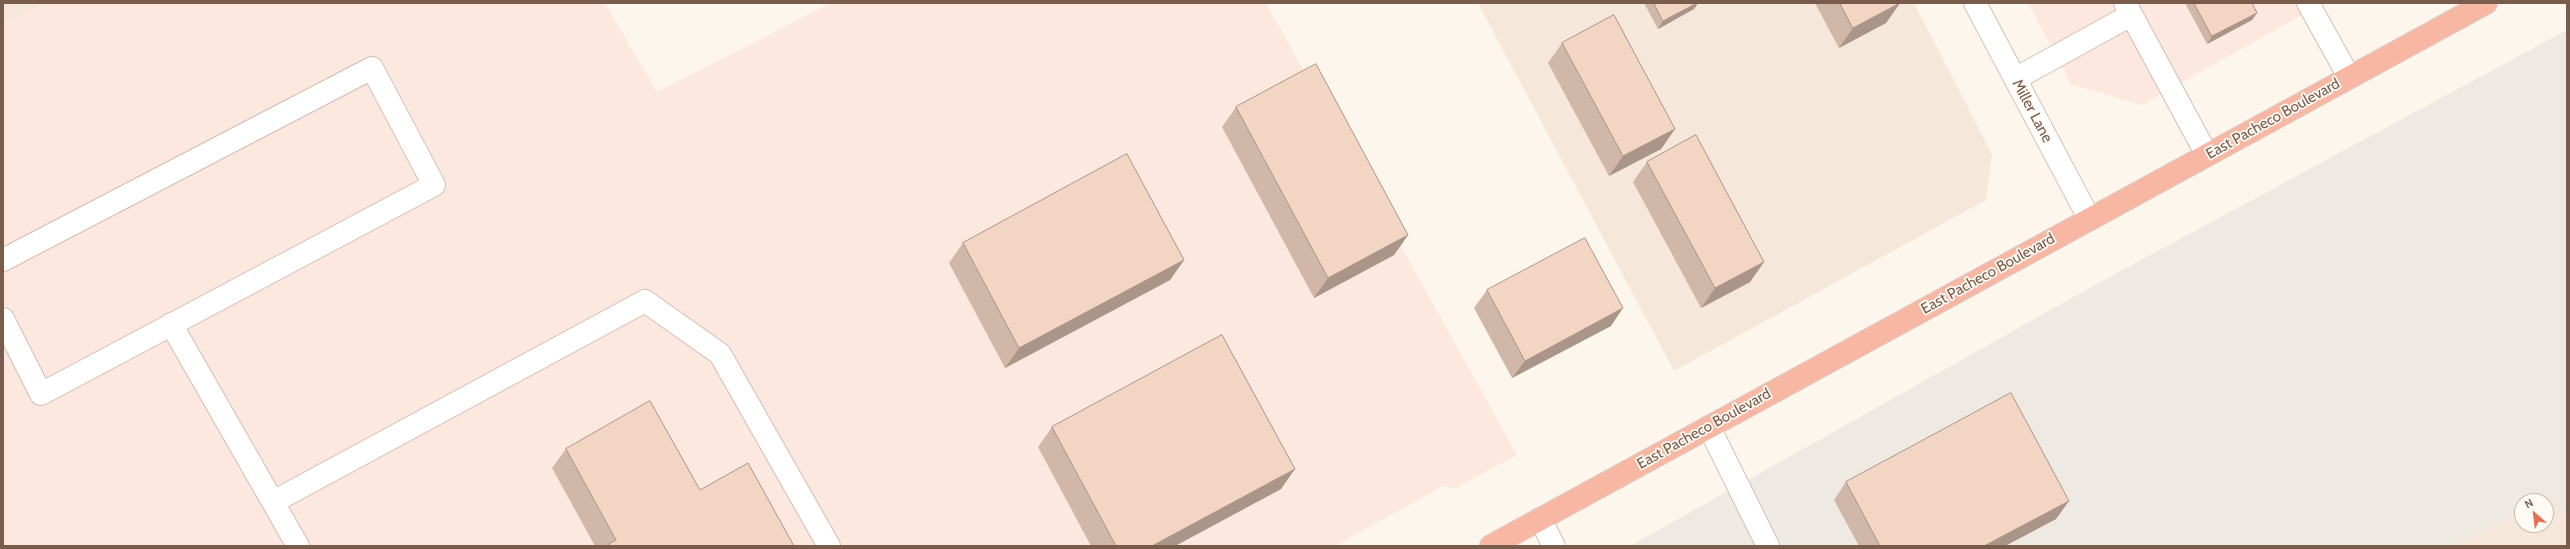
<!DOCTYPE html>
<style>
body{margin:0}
#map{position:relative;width:2570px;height:549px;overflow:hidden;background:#fdf6ec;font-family:Cabin,sans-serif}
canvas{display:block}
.frame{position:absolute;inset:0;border:4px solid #7a5c4d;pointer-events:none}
.north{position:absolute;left:2514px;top:493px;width:40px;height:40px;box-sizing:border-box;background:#fffaf3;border:1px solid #cabbb1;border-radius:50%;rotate:332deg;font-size:11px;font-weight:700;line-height:16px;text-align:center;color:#7a5c4d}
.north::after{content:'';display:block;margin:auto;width:14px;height:18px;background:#e76f51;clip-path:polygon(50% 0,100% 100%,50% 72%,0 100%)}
</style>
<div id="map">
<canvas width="2570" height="549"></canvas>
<div class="frame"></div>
<div class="north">N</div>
</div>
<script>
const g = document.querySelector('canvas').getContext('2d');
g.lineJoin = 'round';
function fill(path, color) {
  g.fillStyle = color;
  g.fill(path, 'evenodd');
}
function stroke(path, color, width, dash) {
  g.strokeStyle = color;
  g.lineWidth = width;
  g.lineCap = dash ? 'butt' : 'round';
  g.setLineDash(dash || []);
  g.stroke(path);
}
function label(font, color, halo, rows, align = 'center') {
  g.font = font + ' Cabin,sans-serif';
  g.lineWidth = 3.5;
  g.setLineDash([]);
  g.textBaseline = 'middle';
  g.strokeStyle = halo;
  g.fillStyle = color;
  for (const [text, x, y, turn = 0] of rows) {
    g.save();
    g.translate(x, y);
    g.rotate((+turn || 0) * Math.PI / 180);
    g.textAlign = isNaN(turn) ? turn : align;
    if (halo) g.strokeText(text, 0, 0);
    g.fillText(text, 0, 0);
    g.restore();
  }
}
fill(new Path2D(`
 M3,3h44l-44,22z
 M1478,3h436l78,151 -6,46 -312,171z
 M2554,495l13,27v24h-116l71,-35v14h24v-24h-5z`), '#f5e8da');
fill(new Path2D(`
 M47,3h558l52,89 174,-89h435l251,452 -61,33 -13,-2 -108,60h-1332v-521z
 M2028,3h295l-181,102 -71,-21z`), '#fde8e0');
fill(new Path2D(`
 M2567,30v492l-13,-27 -13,6h-19v10l-71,35h-821l474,-266z`), '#efe9e4');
const minor = new Path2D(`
 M1975,3l114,215
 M2125,3l82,152
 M2308,3l41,74
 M2015,79l116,-64
 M3,260l369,-192 62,117 -393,209 -38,-75
 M171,324l127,222
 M1709,427l59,119
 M273,502l372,-201 75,53 109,192
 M1540,519l14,27`);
const highway = new Path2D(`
 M1491,546l995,-543`);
stroke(minor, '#d1beb0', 24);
stroke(highway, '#dad1cd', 24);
stroke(minor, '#fff', 22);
stroke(highway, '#f7b7a3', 22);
fill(new Path2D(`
 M1644,3h54l-4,6 -36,20z
 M1815,3h85l-14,20 -47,25z
 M2185,3h67l5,10 -5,7 -45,24z
 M1562,43l113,86 -14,20 -52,27 -61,-113z
 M1236,107l172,128 -14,20 -80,43 -92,-171z
 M1647,162l117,100 -14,20 -49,26 -68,-126z
 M963,243l221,17 -14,20 -165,88 -56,-105z
 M1487,290l124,36 -99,52 -38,-70z
 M1052,427l229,62 -106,57h-84l-53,-99z
 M566,449l134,41 94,56h-199l-43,-78z
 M1846,482l210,37 -51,27h-146l-25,-46z`), '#d1b7a8');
fill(new Path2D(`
 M1697,3h1l-4,6 -36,20 5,-8z
 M1900,3l-14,20 -47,25 14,-20z
 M2257,13l-5,7 -45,24 5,-8z
 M1675,129l-14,20 -52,27 14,-20z
 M1408,235l-14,20 -80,43 14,-20z
 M1184,260l-14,20 -165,88 14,-20z
 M1764,262l-14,20 -49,26 14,-20z
 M1623,308l-12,18 -99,52 13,-17z
 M1295,469l-14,20 -106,57h-23z
 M2069,501l-13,18 -51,27h-21z`), '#aa9588');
const building = new Path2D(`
 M1654,3h43l-34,18z
 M1840,3h60l-47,25z
 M2194,3h58l5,10 -45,23z
 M1614,15l61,114 -52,27 -61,-113z
 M1316,64l92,171 -80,43 -92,-171z
 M1696,135l68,127 -49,26 -68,-126z
 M1127,154l57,106 -165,88 -56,-105z
 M1585,238l38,70 -98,53 -38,-71z
 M1222,335l73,134 -143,77h-36l-64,-119z
 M2011,393l58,108 -85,45h-104l-34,-64z
 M650,401l50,89 48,-27 46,83h-184l-1,-2 7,-4 -50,-91z`);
fill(building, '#f3d5c3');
stroke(building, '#aa9588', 1);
label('15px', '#7a5c4d', '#fffaf3', [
 ["Miller Lane",2032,111,62],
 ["East Pacheco Boulevard",2273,119,-29],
 ["East Pacheco Boulevard",1988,274,-29],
 ["East Pacheco Boulevard",1704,429,-29]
]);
</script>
